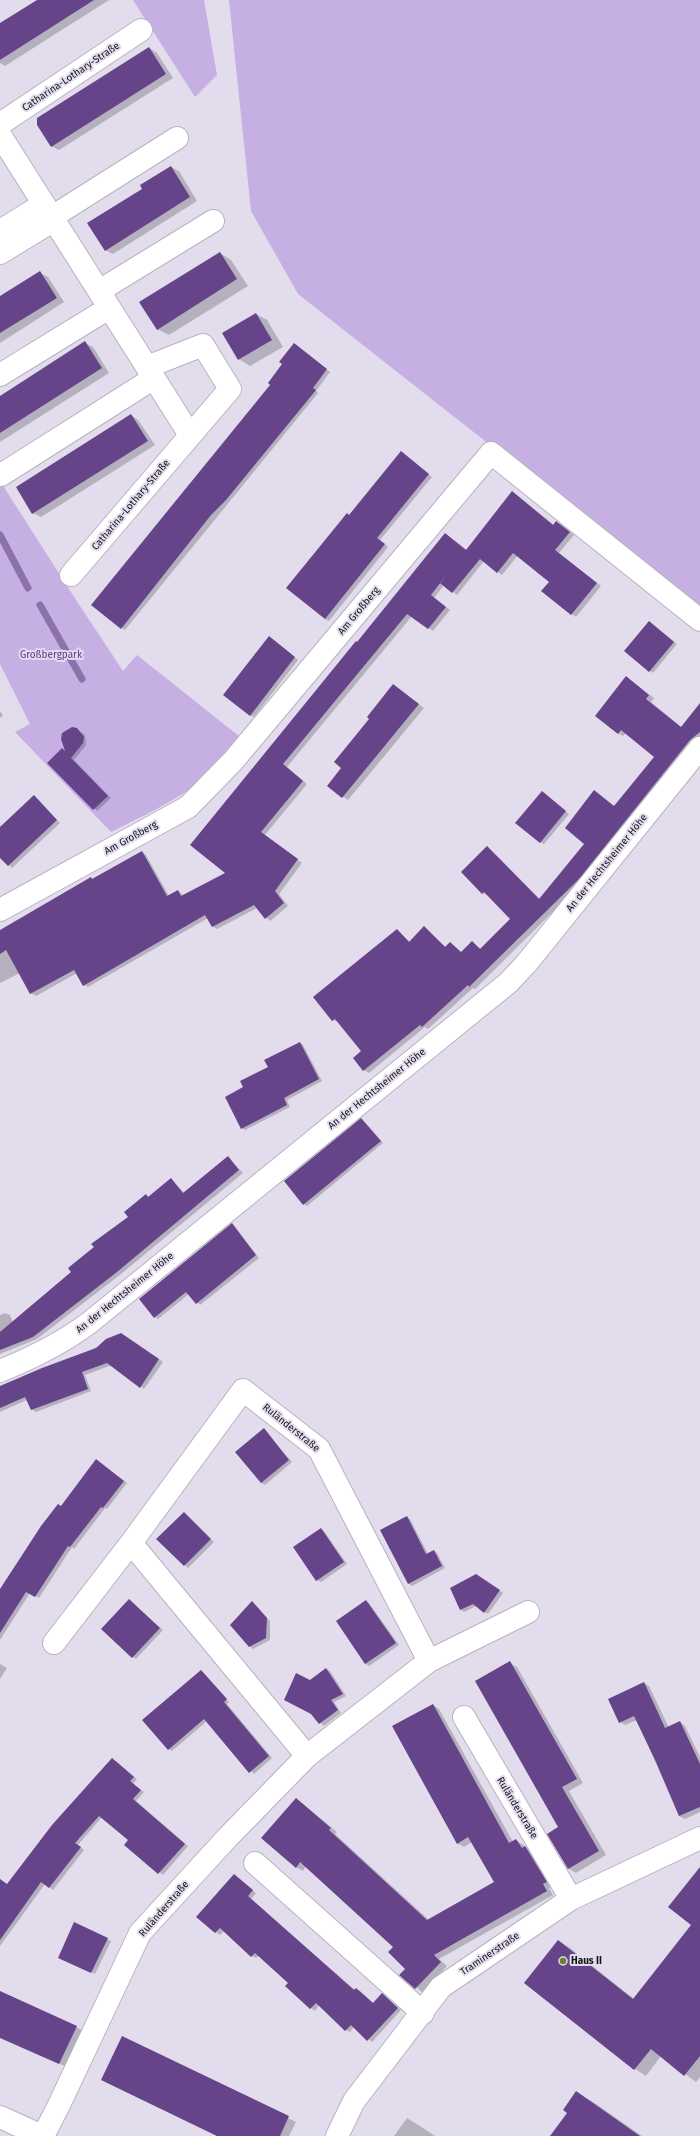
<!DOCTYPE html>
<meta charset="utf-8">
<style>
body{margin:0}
canvas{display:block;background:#e2dcec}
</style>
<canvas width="700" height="2136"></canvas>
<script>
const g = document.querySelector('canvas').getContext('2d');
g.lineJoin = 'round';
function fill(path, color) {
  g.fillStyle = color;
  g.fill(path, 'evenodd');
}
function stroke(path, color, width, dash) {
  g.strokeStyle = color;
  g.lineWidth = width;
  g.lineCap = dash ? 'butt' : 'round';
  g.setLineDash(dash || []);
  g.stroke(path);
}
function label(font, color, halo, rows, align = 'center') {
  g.font = font + ' "Fira Sans",sans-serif';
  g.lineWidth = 4;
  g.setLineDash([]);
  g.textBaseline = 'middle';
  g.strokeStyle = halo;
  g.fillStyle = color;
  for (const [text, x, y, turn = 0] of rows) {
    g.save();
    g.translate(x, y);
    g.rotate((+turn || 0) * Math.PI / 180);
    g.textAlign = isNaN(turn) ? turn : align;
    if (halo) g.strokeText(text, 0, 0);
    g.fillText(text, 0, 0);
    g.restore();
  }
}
fill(new Path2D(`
 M133,0h71l13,75 -22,22z
 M229,0h471v610l-402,-316 -47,-83z
 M0,481l76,119 47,71 14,-16 103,82c-13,16 -25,32 -41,45 -26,21 -59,35 -88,50l-96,-100 15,-8 -30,-60z`), '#c5afe3');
fill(new Path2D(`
 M38,0h71l-104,66 -5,-3v-39z
 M149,48l8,5 16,25 -114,72 -8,-4z
 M171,167l8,4 18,30 -84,53 -8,-4z
 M220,253l11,7 17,26 -79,49 -12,-6z
 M40,273l8,4 16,25 -64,41v-45z
 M256,314l11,6 16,27 -33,19 -11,-7z
 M85,343l8,4 16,26 -109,69v-45z
 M298,347l32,25 -14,19 2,2 -193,237 -3,-2 -29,-23 179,-220z
 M131,415l7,5 17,25 -114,72 -8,-4z
 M405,455l27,22 -52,63 8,7 -59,74 -4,-2 24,-103z
 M516,495l38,30h7l13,10 -15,18 42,33 -25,31 -33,-26 7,-9 -32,-27 -16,20 -18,-14 -27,34 -13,-10 -10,13 16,12 -17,21 -21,-15 -125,151 20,17 -42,51 37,28 -23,31 9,12 -18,15 -13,-13 -40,21 -5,-3 -4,-8 -120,69 -4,-2 -7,-12 -41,23 -5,-3 -11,-20 -20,10v-52l91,-52h2l49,-27 4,3 23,41 9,-5 6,5 43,-23 -36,-28 167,-202 87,-109 22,16z
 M650,622l27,22 -24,29 -27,-22z
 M273,640l25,20 -44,57 -4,-2z
 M626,677l28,21 -3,4 31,26 18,-23v34l-116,142 -109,108 -2,-1 -45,41 -3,-2 -56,46 -5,-3 -2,-19 -23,-29 -6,-2 64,-90 13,12 14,-14 22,19 4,-4 12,10 10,-11 10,8 29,-31 -23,-24 -6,-2 6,-46 52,52 45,-55 9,-53 21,16 41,-50 -30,-24 -3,3 -5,-3z
 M393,685l31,23 -76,92 -20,-14 15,-18 27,-50z
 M0,711l3,5 -3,2z
 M72,728l5,1 8,6 1,10 -12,15 37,38 -14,13 -48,-48 13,-14 4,3 -3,-19z
 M546,795l23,19 -25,30 -4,-2z
 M34,796l26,27 -48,45 -12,-12v-30l1,1z
 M300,1043l3,2 19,36 -35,19 3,7 -45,23 -3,-2 3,-40z
 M362,1119l21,24 -76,63 -3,-2z
 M228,1157l15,16 -122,101 -84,65 -37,15v-39l5,-2 5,2 3,8 59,-51 23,-24 34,-31 17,-22 3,2 22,-18 13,14z
 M232,1224l27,34 -59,47 -11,-11 -31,25 -3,-2z
 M125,1336l38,26 -19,27 -32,-24 -27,10 6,16 -55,21 -5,-3 -4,-9 -27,12v-24z
 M264,1430l28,32 -27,23 -4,-2z
 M100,1463l27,20 -20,26 -2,-1 -31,41 -2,-2 -33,51 -9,-5 -30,47v-50l61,-83z
 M184,1513l30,29 -26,26 -30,-29z
 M407,1517l3,2 18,35 6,-3 3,2 8,15 -33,18 -4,-3z
 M321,1529l3,2 23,33 -26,18 -4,-2z
 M479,1577l24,16 -15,21 -12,-8 -12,6 -3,-2z
 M129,1601l34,29 -27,29 -3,-2z
 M366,1601l3,2 30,42 -30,21 -3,-2 -29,-42z
 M252,1602l18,19v19l-17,9 -4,-3z
 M510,1663l7,4 66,116 -14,8 37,64 -30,18 -7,-4 -21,-35 11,-6z
 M0,1664l7,4 -7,11z
 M326,1669l4,2 16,25 -12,6 7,11 -17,13 -13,-12v-32z
 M201,1671l28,31 -2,2 45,54 -18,16 -47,-53 -35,30 -3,-2z
 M644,1683l5,3 20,42 11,-6 5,4 15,31v55l-15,7 -6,-3 -42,-96 -12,5 -5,-3z
 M433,1705l6,4 74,133 3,-2 16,11 21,35 -4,2 4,7 -114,64 8,7 -25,26 -21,-17 5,-7 -12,-21 -88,-81 -3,5 -7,-4 1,-68 40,33 -2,2 94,86 66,-37 -23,-41 -8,5 -7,-4z
 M116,1761l21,18 -4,5 11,8 -8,9 52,45 -25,29 -38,-30 5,-5 -28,-23 -24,28 6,5 -31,40 -8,-6 -45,62v-66l8,5z
 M700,1868v209l-4,5 -35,-26 -15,20 -11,-7 -109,-86 33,-42 11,7 64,51 59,-74z
 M234,1875l22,18 -5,6 104,91 1,-1 4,2 14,13 8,-10 19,16 -29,32 -18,-15 -4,5 -4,-2 -27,-25 -4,6 -4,-3 -21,-25 -31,-28 -3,3 -4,-2 -28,-25 -4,4 -22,-18z
 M107,1939l4,2 -16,33 -32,-15z
 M0,1992l84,39 -17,36 -67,-30z
 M122,2037l174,85 -7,14h-72l-115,-56z
 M576,2092l20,12 46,32h-83z
 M407,2118l19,12 9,6h-41z`), '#0003');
stroke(new Path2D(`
 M0,535l28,53
 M40,605l42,74`), '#8b72aa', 7);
fill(new Path2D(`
 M37,0h57l-94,60v-37z
 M149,47l17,27 -115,73 -14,-22v-7z
 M171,166l19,31 -85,54 -18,-28 55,-34 -2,-4z
 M220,252l17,27 -80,51 -18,-28z
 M40,271l17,27 -57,35v-37z
 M256,313l16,27 -34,20 -16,-27z
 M85,341l17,27 -102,65v-37z
 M294,343l33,26 -14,19 3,2 -90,110 -15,15 -90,114 -30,-24 179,-220 -2,-2 14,-19 -3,-2z
 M131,414l17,27 -116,73 -16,-27z
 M401,451l28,23 -52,64 8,6 -60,75 -39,-31 61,-75 2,2z
 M512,491l41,34 3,-4 14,11 -15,18 42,33 -26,32 -30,-24 8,-9 -36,-29 -16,20 -17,-14 -28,34 -12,-10 14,-18 -23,30 15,12 -18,22 -21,-15 -124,150 20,17 -42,51 37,27 -23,32 9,12 -19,16 -11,-14 -42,22 -7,-12 -122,71 -9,-16 -44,24 -24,-44 -6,4v-24l91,-53 1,2 50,-28 25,45 11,-6 3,6 44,-23 -35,-28 166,-204 1,1 88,-109 21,17z
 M649,621l25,21 -25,30 -25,-21z
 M269,636l26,21 -45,59 -27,-21z
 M626,676l23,19 -3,4 35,28 19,-24v29l-10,8 -111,139 -110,108 -1,-2 -46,42 -2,-2 -57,46 -10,-13 8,-7 -26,-32 -3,2 -19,-24 84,-68 12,13 15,-16 21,21 5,-5 11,10 11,-11 8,8 30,-30 -26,-27 -2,2 -21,-22 26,-26 52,53 45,-55 -19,-16 29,-38 20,16 40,-49 -33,-27 -3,4 -23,-18z
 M393,684l26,20 -77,94 -15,-12 14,-18 -7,-6 35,-43 -2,-2z
 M72,727l5,1 7,9 -1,6 -12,15 37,38 -15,14 -46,-47 15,-15 3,3 -4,-12 1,-6z
 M542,791l24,20 -26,32 -25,-20z
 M34,795l23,25 -49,46 -8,-8v-31z
 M300,1042l19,37 -35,19 3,7 -46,24 -16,-32 18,-10 -3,-6 28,-14 -4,-7z
 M361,1118l20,23 -78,64 -19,-24z
 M228,1156l11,14 -122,102 -84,65 -33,13v-18l71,-60 -3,-4 26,-21 -3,-3 37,-27 -4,-5 22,-18 2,3 23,-19 12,15z
 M232,1223l24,32 -60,49 -10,-12 -32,26 -15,-19z
 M121,1333l38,26 -19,29 -33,-25 -25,9 6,17 -57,21 -6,-13 -25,11v-22l42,-18 54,-20 10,-9z
 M264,1428l25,32 -28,23 -26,-31z
 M96,1459l28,22 -21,27 -2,-1 -31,40 -2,-1 -33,51 -9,-5 -26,41v-44l41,-63 17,-22 3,2z
 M184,1512l27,27 -27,27 -28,-27z
 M407,1516l19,38 8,-4 8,16 -34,18 -28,-54z
 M321,1528l23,34 -28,19 -23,-34z
 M476,1574l24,16 -16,23 -11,-9 -13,6 -10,-22z
 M129,1599l31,29 -28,30 -31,-29z
 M366,1600l30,43 -31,21 -29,-43z
 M252,1601l15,17 -1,20 -17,9 -19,-22z
 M510,1661l67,118 -15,8 37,64 -31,18 -21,-35 11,-7 -83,-146z
 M326,1668l17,26 -12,6 7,10 -19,14 -8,-10 -27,-14 12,-27 14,7z
 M201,1670l26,29 -3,3 45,54 -20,17 -45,-54 -36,31 -26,-30z
 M644,1682l21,46 15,-7 20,43v43l-21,9 -23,-54 -22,-46 -15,7 -11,-24z
 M433,1704l76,139 7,-4 6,9 3,-2 22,36 -4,2 4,7 -113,64 7,7 -26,27 -16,-14 6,-6 -17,-17 5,-5 -93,-85 -4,6 -35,-30 35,-40 35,30 -2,2 98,90 67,-38 -26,-45 -11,7 -65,-118z
 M112,1758l22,19 -4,4 11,9 -8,9 52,45 -27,30 -34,-29 4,-5 -29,-24 -24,27 6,4 -32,41 -8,-6 -41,58v-61l7,5 45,-59z
 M700,1867v189l-16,20 -33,-27 -17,21 -110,-87 34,-43 75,59 58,-74 -23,-18z
 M234,1874l19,16 -5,6 106,94 2,-2 17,15 9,-10 16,15 -31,33 -16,-16 -6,6 -29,-28 -6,6 -25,-23 3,-3 -33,-30 -4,4 -31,-29 -5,5 -19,-16z
 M74,1922l34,16 -17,35 -33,-15z
 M0,1991l77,35 -18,38 -59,-26z
 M122,2036l167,80 -9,20h-63l-116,-56z
 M576,2091l64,45h-90l17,-23 -4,-3z`), '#65448a');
const minor = new Path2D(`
 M0,124l141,-94
 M0,135l190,300
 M52,217l125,-79
 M0,231l44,-27
 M0,253l54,-33
 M99,291l114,-70
 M0,375l109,-67
 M1,475l153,-97
 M71,575l159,-186 -27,-44 -56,22
 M0,910l188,-103 45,-46 258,-308 209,167
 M0,1371c32,-13 61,-27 89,-48l419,-340 18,-19 174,-216
 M54,1643l77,-100
 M429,1661l99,-49
 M464,1717l107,182
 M255,1863l168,150
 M0,2117l42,19
 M43,2136l15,-29 82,-174 87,-95 80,-82 122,-95 -110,-212 -76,-59 -112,153 176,213
 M337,2136l17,-35 87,-114 130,-88 129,-61`);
stroke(minor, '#b8b2c1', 24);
stroke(minor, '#fff', 22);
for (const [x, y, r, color] of [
 [563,1961,4,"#6a8133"]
]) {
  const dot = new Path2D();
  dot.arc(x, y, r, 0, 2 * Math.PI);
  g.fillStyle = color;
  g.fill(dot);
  stroke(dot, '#e2dcec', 1.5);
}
label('10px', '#151218', '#e2dcec', [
 ["Catharina-Lothary-Straße",71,77,-34],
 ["Catharina-Lothary-Straße",131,505,-50],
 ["Am Großberg",359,611,-50],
 ["Am Großberg",131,838,-29],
 ["An der Hechtsheimer Höhe",607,863,-51],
 ["An der Hechtsheimer Höhe",377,1089,-39],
 ["An der Hechtsheimer Höhe",125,1293,-39],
 ["Ruländerstraße",291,1428,39],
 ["Ruländerstraße",517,1808,59],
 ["Ruländerstraße",164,1909,-49],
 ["Traminerstraße",490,1954,-34]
]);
label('10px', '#60338d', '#e2dcec', [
 ["Großbergpark",51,655]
]);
label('bold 10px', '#151218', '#e2dcec', [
 ["Haus II",571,1961]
], 'left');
</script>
